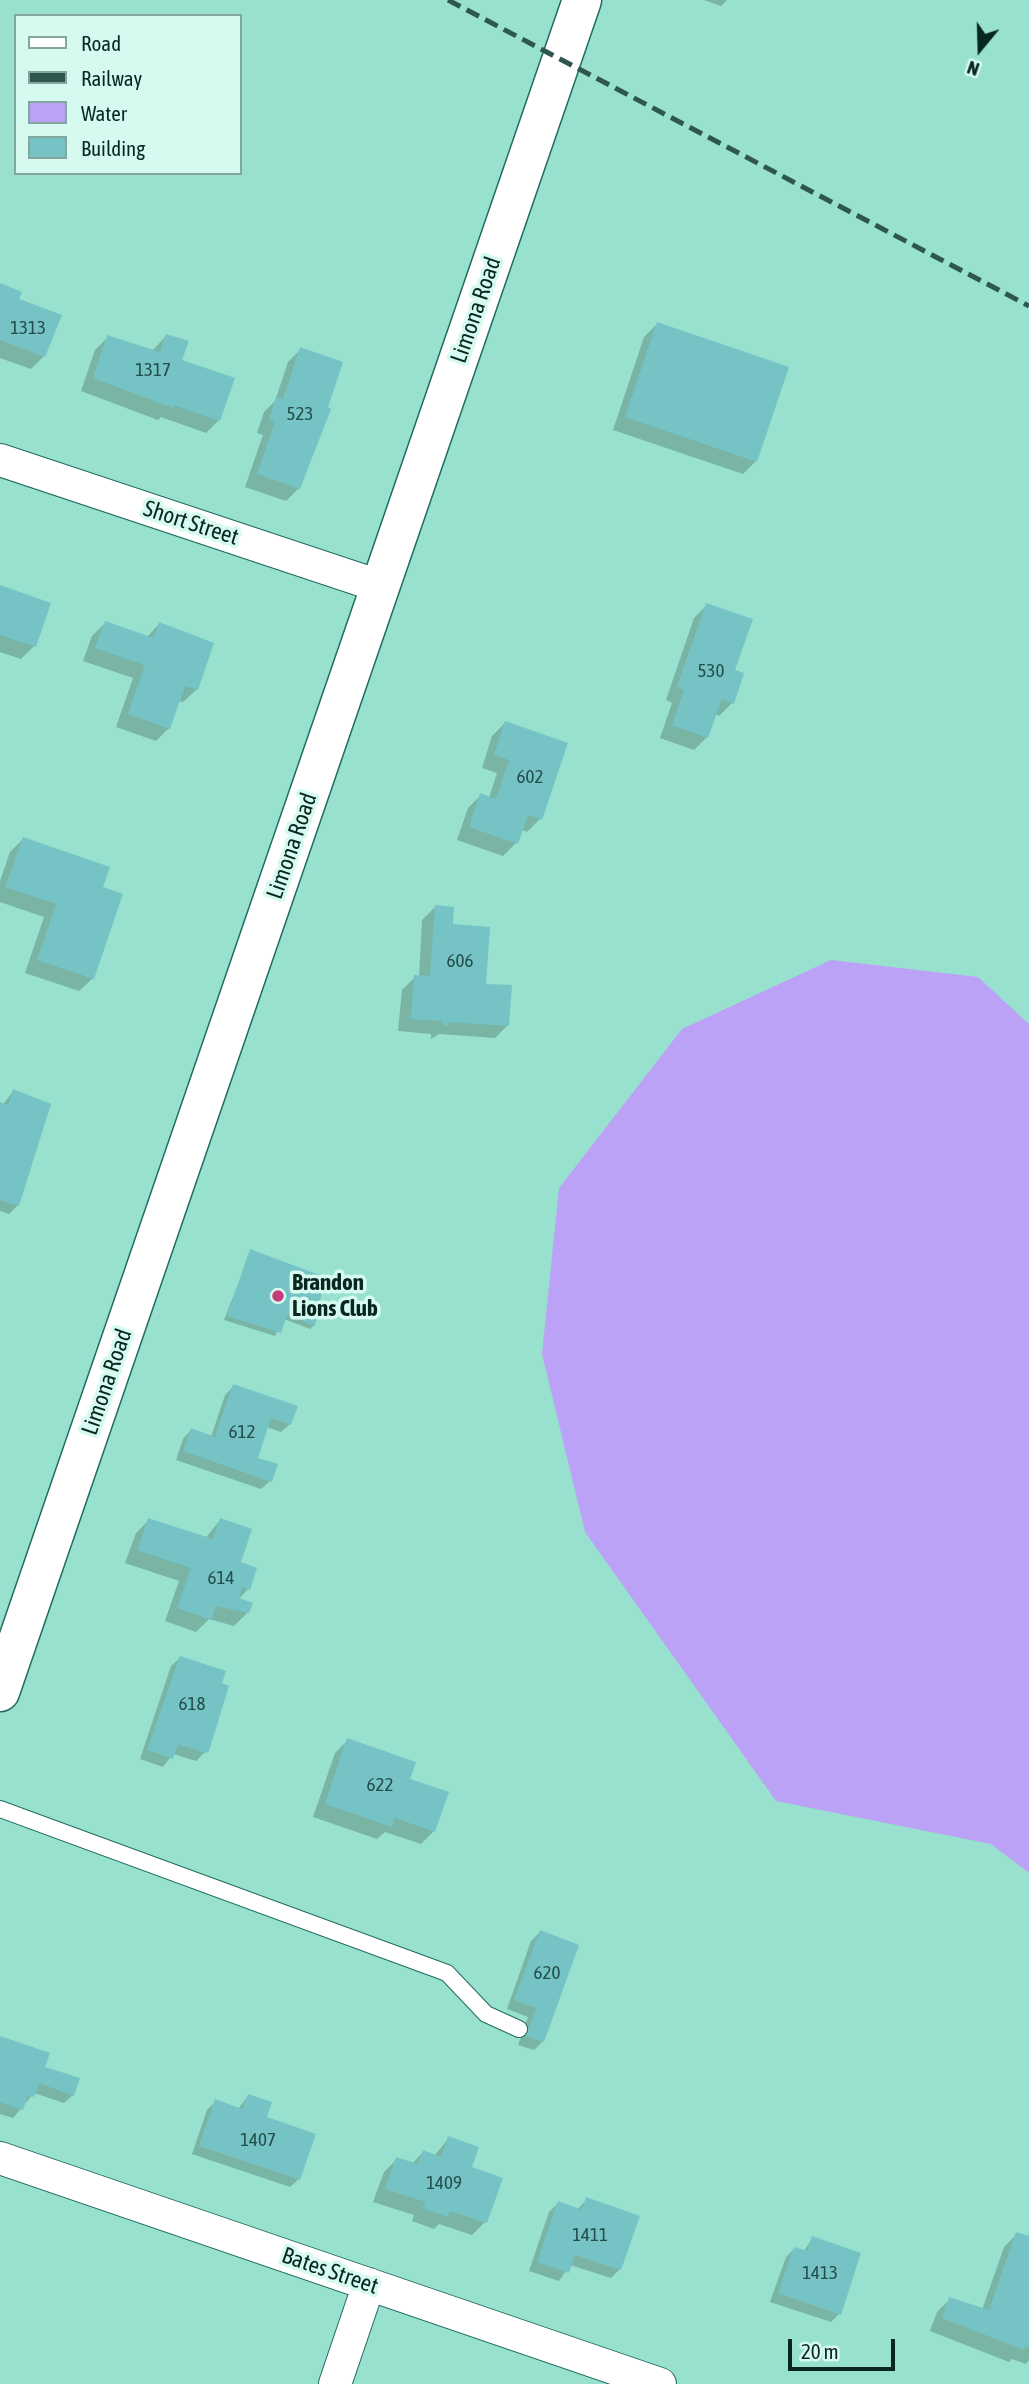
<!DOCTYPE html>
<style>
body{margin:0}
#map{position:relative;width:1029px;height:2384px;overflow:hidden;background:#98e1cf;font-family:"Asap Condensed",sans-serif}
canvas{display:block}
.legend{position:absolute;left:14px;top:14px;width:228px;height:161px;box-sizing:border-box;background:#d6faf0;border:2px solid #84a69d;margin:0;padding:9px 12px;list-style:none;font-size:21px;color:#082721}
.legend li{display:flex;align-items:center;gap:14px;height:35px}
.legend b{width:35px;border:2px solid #84a69d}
.north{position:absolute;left:945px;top:14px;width:70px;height:70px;-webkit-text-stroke:5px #d6faf0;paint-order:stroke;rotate:199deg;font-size:19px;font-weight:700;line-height:28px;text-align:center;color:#082721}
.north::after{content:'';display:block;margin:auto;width:24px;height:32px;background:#082721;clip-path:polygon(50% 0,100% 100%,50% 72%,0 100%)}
.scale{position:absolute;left:788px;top:2339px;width:107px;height:32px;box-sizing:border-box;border:4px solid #082721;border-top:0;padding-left:9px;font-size:21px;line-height:24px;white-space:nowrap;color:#082721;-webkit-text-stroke:5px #d6faf0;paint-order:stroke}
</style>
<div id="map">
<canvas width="1029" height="2384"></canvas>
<ul class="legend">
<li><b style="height:9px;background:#fff"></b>Road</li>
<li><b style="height:9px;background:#2e584f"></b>Railway</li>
<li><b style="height:19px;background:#bca2f7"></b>Water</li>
<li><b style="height:19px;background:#75c3c5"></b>Building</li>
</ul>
<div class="north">N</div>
<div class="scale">20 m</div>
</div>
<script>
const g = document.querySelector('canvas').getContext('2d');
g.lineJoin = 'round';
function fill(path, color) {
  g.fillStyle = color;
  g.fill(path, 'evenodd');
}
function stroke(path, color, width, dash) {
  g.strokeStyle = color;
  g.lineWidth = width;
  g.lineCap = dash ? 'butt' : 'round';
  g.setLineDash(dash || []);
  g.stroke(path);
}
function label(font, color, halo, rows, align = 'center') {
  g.font = font + ' "Asap Condensed",sans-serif';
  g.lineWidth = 7;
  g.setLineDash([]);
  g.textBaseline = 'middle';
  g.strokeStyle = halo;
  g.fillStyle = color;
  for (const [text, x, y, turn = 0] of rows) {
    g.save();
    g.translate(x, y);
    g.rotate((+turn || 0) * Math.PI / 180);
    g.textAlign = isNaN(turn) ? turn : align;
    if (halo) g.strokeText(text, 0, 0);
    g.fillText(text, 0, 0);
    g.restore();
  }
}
fill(new Path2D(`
 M831,960l147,17 51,47v849l-38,-29 -215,-43 -191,-269 -43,-178 17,-166 123,-159z`), '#bca2f7');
fill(new Path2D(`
 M704,0h23l-6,6z
 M0,285l17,15 27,56 -13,13 -31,-11z
 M657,324l99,137 -13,13 -130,-44 31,-93z
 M166,336l53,84 -13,13 -45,-16 -3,3 -77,-29 14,-41 13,-13 44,14z
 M301,349l-2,139 -13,13 -41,-14 18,-52 -6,-2 7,-21 11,-11 13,-39z
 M0,587l34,59 -13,13 -21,-7z
 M707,605l26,66 -1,32 -13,13 -4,-2 -8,23 -13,13 -34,-12 12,-35 -6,-3 28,-82z
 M105,623l42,14 12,-13 53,20 -16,46 -13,12 -5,-1 -9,27 -13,13 -40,-14 17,-49 -50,-17 9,-25z
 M505,723l35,96 -13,13 -6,-3 -5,14 -13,13 -46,-16 11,-32 13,-13 8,3 8,-25 -15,-5 10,-32z
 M23,839l78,49 20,7 -29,84 -13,12 -54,-18 19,-56 -44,-15v-21l10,-29z
 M435,907l16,19 57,99 -13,13 -56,-4 -8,5v-5l-33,-3 4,-41 13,-13h4l3,-57z
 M13,1091l5,114 -9,9 -9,-3v-107l3,1z
 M251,1251l63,74 -4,4 -26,-10 -9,17 -51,-16z
 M234,1386l56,38 -9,8 -15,-5 -11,32 15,22 -9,8 -85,-29 7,-21 8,-9 20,7 14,-42z
 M149,1520l56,19 15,-19 28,69 -10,11 10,12 -14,14 -25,-7 -13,13 -31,-11 14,-40 -54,-18 11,-30z
 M180,1658l25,94 -9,9 -23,-7 -10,13 -23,-8 31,-93z
 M348,1740l60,40 26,51 -13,13 -36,-12 -8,7 -64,-22 22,-64z
 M540,1932l3,109 -9,9 -16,-5 10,-28 -21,-8 24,-68z
 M0,2038l43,30 30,27 -9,8 -30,-10 -21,25 -13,-4z
 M248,2096l51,83 -9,8 -98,-33 15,-44 9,-9 22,8z
 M449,2138l21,30 15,54 -13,13 -33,-11 -5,5 -22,-8 2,-6 -41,-13 11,-30 13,-13 15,5 11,-12 11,4z
 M587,2199l33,70 -9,9 -41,-13 -11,16 -30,-10 20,-59 9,-9 19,7z
 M1017,2234l12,4v122l-3,4 -14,-5 -3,3 -79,-31 7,-19 13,-13 32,11 22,-63z
 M813,2238l26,76 -8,8 -61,-20 16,-45 8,-8 9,3z`), '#0003');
fill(new Path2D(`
 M0,283l22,9 -3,7 43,16 -17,42 -45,-17z
 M657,322l132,45 -32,95 -132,-45z
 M166,334l23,7 -7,19 53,18 -15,43 -46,-16 -1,3 -80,-30 14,-43 53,17z
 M300,347l43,15 -15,45 3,2 -31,80 -43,-15 18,-52 -6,-2 7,-23 7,2z
 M0,585l51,18 -15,44 -36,-12z
 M706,603l47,16 -18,51 9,3 -10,31 -12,-5 -14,39 -36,-13 12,-35 -7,-3z
 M105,621l49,17 5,-16 55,21 -16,47 -13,-4 -15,43 -42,-15 17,-49 -50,-17z
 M505,721l63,22 -26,77 -14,-5 -10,29 -49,-17 11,-34 16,6 13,-39 -15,-5z
 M23,837l87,30 -7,20 20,7 -29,85 -57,-19 19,-56 -51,-17z
 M435,905l19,2 -1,17 37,3 -4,57 26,1 -3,41 -60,-4v4h-6v-5l-32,-2 3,-44 16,1z
 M13,1089l38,15 -32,102 -19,-6v-98l8,3z
 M250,1249l75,28 -10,49 -28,-11 -6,18 -54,-17z
 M233,1384l65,22 -7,19 -20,-7 -13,40 20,6 -6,18 -89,-31 8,-23 24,9z
 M148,1518l65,21 7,-21 32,11 -11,33 16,6 -7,22 -8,-3 -3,11 14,5 -4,10 -33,-7 -5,14 -34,-12 14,-40 -54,-18z
 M180,1656l46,15 -4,12 7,3 -20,65 -3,2 -28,-9 -5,15 -26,-9z
 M347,1738l69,24 -6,17 39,13 -14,40 -40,-14 -3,9 -67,-23z
 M540,1930l39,15 -35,97 -18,-6 10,-28 -22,-8z
 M0,2036l50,17 -5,14 35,11 -6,18 -35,-13 -5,14 -6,-2 -5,15 -23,-8z
 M248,2094l24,8 -5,15 49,17 -16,46 -101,-34 16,-47 27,10z
 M448,2136l31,11 -7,20 31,11 -16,45 -37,-12 -2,6 -25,-9 3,-6 -41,-13 11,-32 22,7 5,-14 18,7z
 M586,2197l54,19 -19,54 -46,-15 -6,18 -32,-11 21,-61 24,9z
 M1016,2232l13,4v112l-4,-2 -1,4 -82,-32 7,-21 40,13z
 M812,2236l49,17 -20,62 -63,-22 16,-46 13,4z`), '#75c3c5');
const service = new Path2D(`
 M0,1809l447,164 39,41 33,15`);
const minor = new Path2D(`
 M0,460l382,127
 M0,2158l660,226
 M335,2384l34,-100`);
const tertiary = new Path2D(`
 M0,1692l582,-1692`);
stroke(service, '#206c5e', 18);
stroke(minor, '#206c5e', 34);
stroke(tertiary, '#206c5e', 41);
stroke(service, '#fff', 16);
stroke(minor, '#fff', 32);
stroke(tertiary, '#fff', 38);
stroke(new Path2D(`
 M448,0l581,306`), '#2e584f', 5, [14, 7]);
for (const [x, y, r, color] of [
 [278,1296,7,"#c53c78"]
]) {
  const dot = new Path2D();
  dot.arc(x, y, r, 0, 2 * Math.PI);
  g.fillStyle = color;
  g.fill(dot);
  stroke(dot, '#d6faf0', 2.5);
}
label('19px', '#234e4a', null, [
 ["1313",28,328],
 ["1317",153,370],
 ["523",300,414],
 ["530",711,671],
 ["602",530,777],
 ["606",460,961],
 ["612",242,1432],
 ["614",221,1578],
 ["618",192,1704],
 ["622",380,1785],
 ["620",547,1973],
 ["1407",258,2140],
 ["1409",444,2183],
 ["1411",590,2235],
 ["1413",820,2273]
]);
label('23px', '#082721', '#d6faf0', [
 ["Limona Road",476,310,-71],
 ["Short Street",191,523,18],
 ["Limona Road",292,846,-71],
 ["Limona Road",107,1382,-71],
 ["Bates Street",330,2271,19]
]);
label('bold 23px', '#082721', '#d6faf0', [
 ["Brandon",292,1283],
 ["Lions Club",292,1309]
], 'left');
</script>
